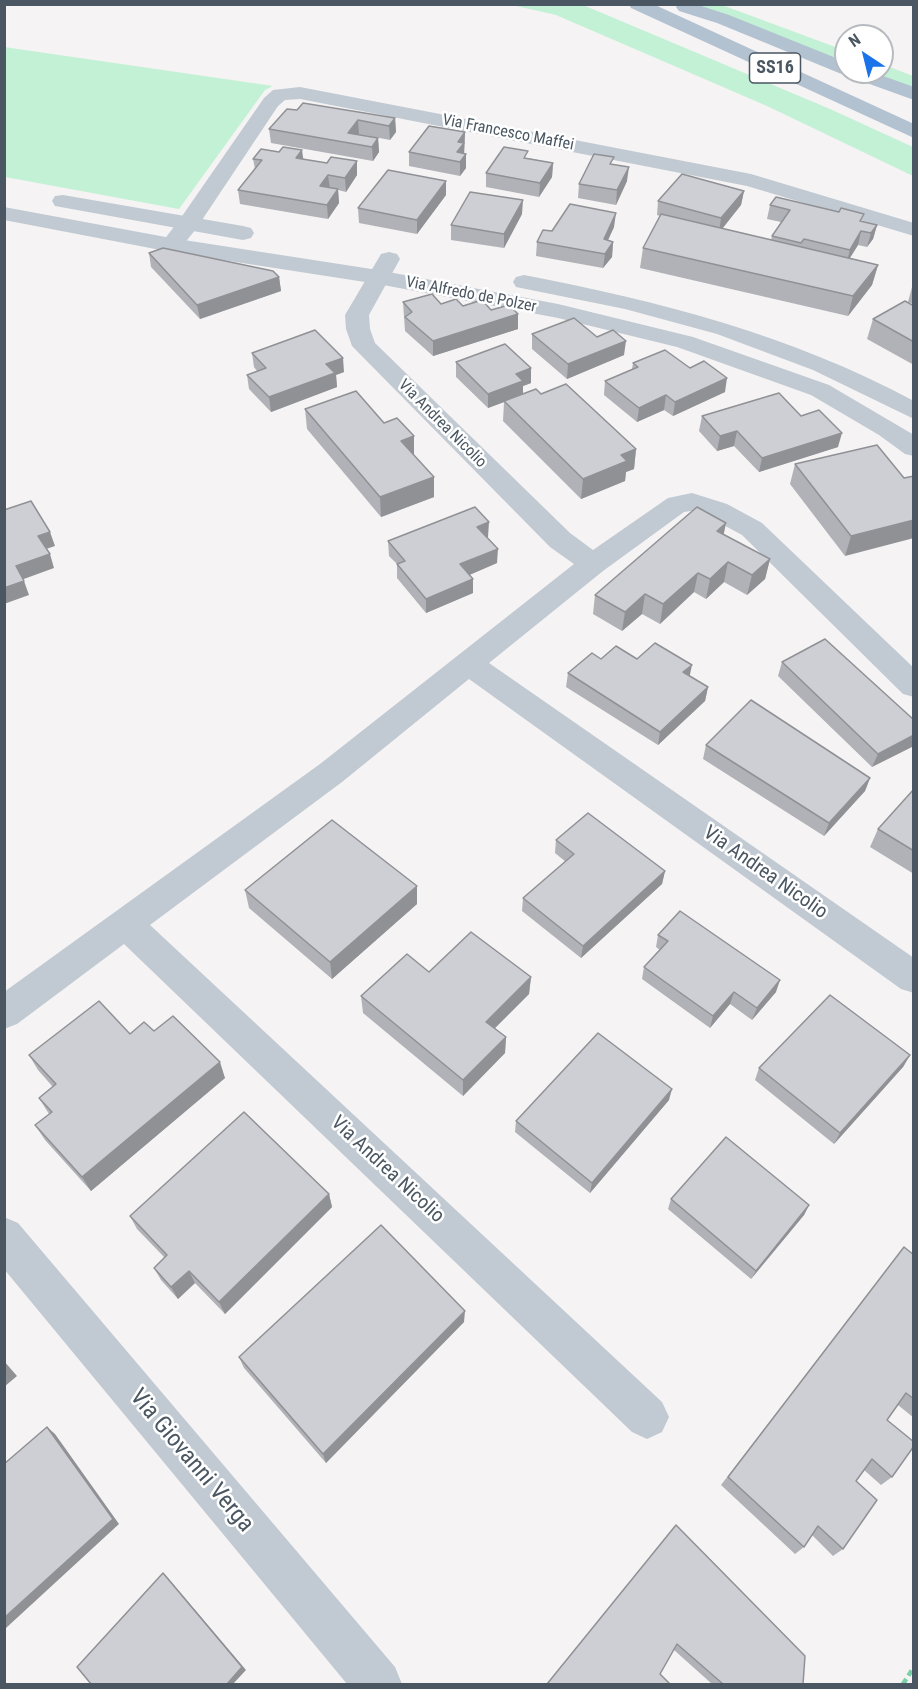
<!DOCTYPE html>
<style>
body{margin:0}
#map{position:relative;width:918px;height:1689px;overflow:hidden;background:#f5f3f3;font-family:"Roboto Condensed",sans-serif}
canvas{display:block}
.frame{position:absolute;inset:0;border:6px solid #4a5661;pointer-events:none}
.north{position:absolute;left:834px;top:24px;width:60px;height:60px;box-sizing:border-box;background:#fff;border:2px solid #b7bbc0;border-radius:50%;rotate:325deg;font-size:16px;font-weight:700;line-height:24px;text-align:center;color:#4a5661}
.north::after{content:'';display:block;margin:auto;width:21px;height:27px;background:#1a73e8;clip-path:polygon(50% 0,100% 100%,50% 72%,0 100%)}
</style>
<div id="map">
<canvas width="918" height="1689"></canvas>
<div class="frame"></div>
<div class="north">N</div>
</div>
<script>
const g = document.querySelector('canvas').getContext('2d');
g.lineJoin = 'round';
function fill(path, color) {
  g.fillStyle = color;
  g.fill(path, 'evenodd');
}
function stroke(path, color, width, dash) {
  g.strokeStyle = color;
  g.lineWidth = width;
  g.lineCap = dash ? 'butt' : 'round';
  g.setLineDash(dash || []);
  g.stroke(path);
}
function label(font, color, halo, rows, align = 'center') {
  g.font = font + ' "Roboto Condensed",sans-serif';
  g.lineWidth = 5;
  g.setLineDash([]);
  g.textBaseline = 'middle';
  g.strokeStyle = halo;
  g.fillStyle = color;
  for (const [text, x, y, turn = 0] of rows) {
    g.save();
    g.translate(x, y);
    g.rotate((+turn || 0) * Math.PI / 180);
    g.textAlign = isNaN(turn) ? turn : align;
    if (halo) g.strokeText(text, 0, 0);
    g.fillText(text, 0, 0);
    g.restore();
  }
}
fill(new Path2D(`
 M512,5h71l247,104 83,38v29l-146,-70 -211,-91z
 M678,5h44l124,46v21z
 M4,47l269,39 -8,4 -86,119 -174,-32z
 M882,64l31,12v23l-66,-27h35z`), '#c3f1d5');
stroke(new Path2D(`
 M903,1684l11,-17`), '#7ad0a6', 4.5, [6, 4]);
fill(new Path2D(`
 M300,87l451,87 163,49v13l-167,-50 -447,-87 -15,1 -7,6 -82,123 -17,21 -8,2 -8,-2 -3,-5 20,-26 84,-121 9,-8z
 M389,252l8,2 3,5 -31,56 1,14 5,14 195,190 23,17 75,-52 24,-5 35,11 35,19 152,145v29l-11,-3 -161,-159 -35,-19 -16,-5 -7,1 -81,59 -114,92 425,295v35l-13,-4 -432,-310 -127,103 -192,143 512,477 7,15 -7,15 -15,7 -15,-7 -508,-488 -107,80 -13,5v-37l316,-228 254,-200 -24,-17 -198,-201 -6,-17 -1,-14 36,-61z
 M4,1217l14,6 377,444 7,17h-55l-343,-415z`), '#c1cad2');
fill(new Path2D(`
 M63,195l180,31 8,2 3,5 -3,5 -8,2 -188,-34 -3,-5 3,-5z
 M4,207l167,31 207,32 180,34 135,33 136,48 85,50v21l-9,-2 -26,-19 -68,-40 -134,-48 -119,-29 -180,-34 -207,-32 -167,-32z
 M524,275c136,26 267,60 390,126v18l-101,-49 -96,-36 -92,-25 -109,-22 -3,-5 3,-5z`), '#c1cad2');
fill(new Path2D(`
 M629,4h24l261,120v14l-283,-130z
 M678,4h17l34,11 117,47v10h26l42,15v13l-75,-27 -122,-50 -38,-12 -3,-4z`), '#b3c2d1');
fill(new Path2D(`
 M297,110l98,8 1,14 -6,8 -31,-6 19,4 1,14 -6,9 -102,-18 -2,-14z
 M465,132l-1,21 2,15 -6,8 -51,-10v-14z
 M528,158l25,5 -1,14 -13,20 -53,-10v-14z
 M253,159h50l54,16 -11,17 -8,-2 1,13 -11,16 -88,-15 -2,-14 17,-21z
 M613,165l14,16 -11,24 -38,-7 1,-14z
 M744,191l-3,14 -19,23 49,12 1,-4 9,-14 -14,-3 3,-14 92,16 15,4 -4,14 -6,8 -9,-2 -8,13 28,7 -6,20 -24,31 -208,-48 3,-20 17,-32 -3,-1 1,-14z
 M446,195l-29,39 -58,-11 -1,-15z
 M522,214l-18,34 -53,-8v-15z
 M614,227l-6,13 5,2 -1,15 -9,11 -67,-12 1,-14 15,-11z
 M149,253l130,24 2,14 -81,28 -49,-52z
 M914,286v18l-6,-2 4,-15z
 M403,302l38,2 22,2 55,23 -85,27 -28,-25z
 M914,306v59l-47,-26 6,-20z
 M532,334l92,21 -57,24 -35,-30z
 M252,353l92,19 -8,3 1,12 -66,25 -22,-23 -2,-14 10,-4 -3,-4z
 M456,362l75,21 -8,3v8h18l95,55 -2,20 -8,3 -1,9 -44,18 -78,-78 1,-19 -16,6 -32,-31z
 M633,363l92,29 -52,24 -9,-6 -27,12 -33,-27 1,-14 27,-12z
 M305,409l79,14 30,13v19l20,42 -53,20 -74,-88z
 M702,416h99l37,31 -79,25 -25,-26 -17,5 -18,-20z
 M795,464l109,14 -59,78 -55,-72z
 M724,535l46,24 -5,20 -18,16 -23,-13 -18,17 -12,-7 -34,32 -18,-10 -20,17 -29,-17 2,-19z
 M487,537l10,26 -28,12 4,18 -47,20 -29,-35v-14l-8,-8 -1,-15 100,-4z
 M601,659h36l52,17 19,11 -3,14 -47,44 -92,-58 2,-14z
 M782,662l132,58 -42,47 -94,-91z
 M706,745l164,33 -5,13 -41,45 -121,-77z
 M914,789v85l-44,-27 8,-18z
 M556,840l109,31 -3,13 -81,74 -59,-47 1,-13 43,-36 -11,-9z
 M245,890l172,14 -85,75 -83,-71z
 M658,935l118,57 -24,28 -22,-16 -20,24 -68,-49 2,-12 16,-17 -4,-3z
 M429,972l102,5 -2,17 -34,34 11,9 -1,16 -42,43 -100,-83 -2,-17z
 M154,1031l71,47 -134,113 -46,-51 -10,-15 14,-11 -10,-16 14,-11 -15,-17 -9,-15 101,-21z
 M910,1055l-7,12 -69,77 -79,-64 4,-12z
 M669,1100l-79,93 -75,-61 1,-11z
 M329,1194l3,13 -107,107 -30,-31 -17,16 -17,-19 -7,-12 11,-10 -28,-29 -7,-13z
 M671,1199l138,6 -5,10 -53,64 -83,-70z
 M914,1255v163l-16,-13 -11,15 5,57 -11,8 -17,-15 -8,11 -13,68 -10,7 -21,-21 -8,12 -9,7 -74,-69 173,-225z
 M464,1322l-138,141 -82,-95 -5,-11z
 M676,1525l127,159h-91l-38,-34 -14,24 -113,10z`), '#b0b2b7');
fill(new Path2D(`
 M395,118l1,14 -6,8 -1,-14z
 M358,120l1,14 -7,10 -4,-11z
 M465,132l-1,24 2,-2v14l-6,8v-14l-3,-1 1,-19z
 M378,138l1,14 -6,9 -1,-14z
 M302,150l2,14 -8,-6z
 M357,161v14l-11,17 -1,-14z
 M553,163l-1,14 -13,20 1,-14z
 M629,167l-2,14 -11,24 1,-15z
 M328,175l2,14 -10,-3z
 M446,181v14l-29,39v-14z
 M338,189l1,14 -11,16 -1,-14z
 M744,191l-3,14 -22,28 2,-15z
 M523,200l-1,14 -18,34v-14z
 M616,213l-2,14 -12,26 2,-14z
 M877,225l-4,14 -6,8 4,-14z
 M861,231l-3,14 -12,19 4,-14z
 M613,242l-1,15 -9,11 2,-14z
 M878,265l-6,20 -24,31 5,-20z
 M279,277l2,14 -81,28 -3,-14z
 M518,314v15l-85,27v-15z
 M626,341l-2,14 -57,24 1,-15z
 M343,358l1,14 -8,3 1,12 -66,25 -2,-15 57,-33z
 M531,368v15l-8,3v9l-35,13v-14l28,-20z
 M727,378l-2,14 -52,24 2,-14z
 M666,395l-2,15 -27,12 2,-14z
 M737,431l-3,15 -17,5 3,-15z
 M842,433l-4,14 -79,25 3,-14z
 M414,436v21l-13,-16z
 M636,449l-2,20 -8,3 -1,9 -44,18 2,-20 38,-24z
 M434,477v20l-53,20 -1,-20z
 M914,520v18l-69,18 6,-20z
 M489,522l-1,15 -11,4v-14z
 M726,523l-4,20 -5,-12z
 M50,532l5,14 -12,4 -5,-14z
 M498,549l-1,14 -37,16v-15z
 M50,554l4,14 -33,12 -5,-14z
 M770,559l-5,20 -18,16 5,-20z
 M728,562l-4,20 -18,17 4,-20z
 M698,573l-4,19 -34,32 3,-20z
 M473,579v14l-47,20v-14z
 M24,581l5,14 -25,9v-16z
 M645,594l-3,20 -20,17 3,-19z
 M692,665l-3,14 -6,-7z
 M708,687l-3,14 -47,44 2,-13z
 M914,735v11l-42,21 6,-13z
 M870,778l-5,13 -41,45 5,-13z
 M665,871l-3,13 -81,74 2,-12z
 M417,886v18l-85,75 -2,-17z
 M531,977l-2,17 -44,44 1,-16z
 M780,980l-4,12 -24,28 5,-12z
 M734,992l-4,12 -20,24 3,-12z
 M506,1037l-1,16 -42,43v-16z
 M910,1055l-7,12 -69,77 6,-11z
 M220,1062l5,16 -134,113 -9,-14z
 M672,1089l-3,11 -79,93 2,-10z
 M329,1194l3,13 -107,107 -6,-12z
 M809,1205l-5,10 -53,64 5,-8z
 M189,1271l6,12 -17,16 -7,-12z
 M465,1311l-1,11 -138,141 -3,-9z
 M4,1361l13,15 -13,11z
 M47,1427l8,7 64,90 -113,104 -2,-1v-9z
 M163,1573l5,5 78,92 -13,14h-6z`), '#909195');
const building = new Path2D(`
 M303,103l92,15 -6,8 -31,-6 -10,13 30,5 -6,9 -103,-18 18,-20 10,1z
 M429,126l36,6 -7,10 6,1 -7,9 9,2 -6,8 -51,-10z
 M283,147l19,3 -6,8 31,5 4,-6 26,4 -12,17 -17,-3 -8,11 18,3 -11,16 -89,-15 24,-30 -9,-1 8,-10 18,3z
 M504,147l24,4 -4,7 29,5 -13,20 -54,-10z
 M594,154l20,3 -4,7 19,3 -12,23 -38,-6z
 M388,170l58,11 -29,39 -59,-12z
 M682,174l62,17 -23,27 -63,-17z
 M470,192l53,8 -19,34 -53,-9z
 M776,197l63,15 2,-4 23,6 -4,7 17,4 -6,8 -10,-2 -11,19 -46,-11 -3,4 -29,-7 18,-26 -20,-5z
 M570,204l46,9 -12,26 9,3 -8,12 -68,-12 6,-12 9,1z
 M661,214l217,51 -25,31 -210,-48z
 M163,248l110,23 6,6 -82,28 -48,-52z
 M432,294l9,10 15,-5 7,7 19,-6 9,10 18,-5 9,9 -85,27 -28,-24 7,-5 -9,-10z
 M905,301l9,5v36l-41,-23z
 M574,318l23,19 16,-7 13,11 -58,23 -36,-30z
 M315,330l28,28 -17,6 9,9 -66,24 -22,-22 19,-7 -14,-15z
 M505,344l26,24 -15,6 7,7 -35,13 -32,-32z
 M665,350l25,18 14,-7 23,17 -52,24 -9,-7 -27,13 -34,-27 33,-14 -5,-4z
 M566,384l70,65 -15,6 6,6 -44,18 -79,-78 32,-12 5,5z
 M356,391l28,32 13,-5 17,18 -13,5 33,36 -54,20 -75,-88z
 M779,393l22,23 18,-6 23,23 -80,25 -25,-27 -17,5 -18,-20z
 M877,445l27,33 10,-2v44l-63,16 -56,-72z
 M31,501l19,31 -12,4 12,18 -34,12 8,15 -20,7v-78z
 M475,507l14,15 -12,5 21,22 -38,15 13,15 -47,20 -29,-35 8,-3 -17,-20z
 M697,507l29,16 -9,8 53,28 -18,16 -24,-13 -18,17 -12,-6 -35,31 -18,-10 -20,18 -30,-17z
 M825,639l89,81v15l-36,19 -96,-92z
 M655,643l37,22 -9,7 25,15 -48,45 -92,-59 24,-20 9,6 15,-13 21,13z
 M751,700l119,78 -41,45 -123,-78z
 M914,789v62l-36,-22z
 M588,813l77,58 -82,75 -60,-48 51,-44 -18,-14z
 M332,820l85,66 -87,76 -85,-72z
 M680,911l100,69 -23,28 -23,-16 -21,24 -69,-49 24,-26 -10,-6z
 M471,932l60,45 -45,45 20,15 -43,43 -102,-84 46,-42 22,18z
 M830,995l80,60 -70,78 -81,-65z
 M99,1001l31,33 14,-12 10,9 19,-15 47,46 -138,115 -47,-52 17,-13 -13,-14 17,-14 -27,-29z
 M598,1033l74,56 -80,94 -76,-62z
 M244,1112l85,82 -110,108 -30,-31 -18,16 -17,-19 13,-13 -37,-39z
 M726,1137l83,68 -53,66 -85,-72z
 M381,1225l84,86 -142,143 -84,-97z
 M904,1247l10,8v144l-8,-6 -19,27 27,22v4l-22,31 -20,-18 -16,22 21,19 -34,49 -25,-23 -14,21 -76,-70z
 M47,1427l66,92 -109,99v-154z
 M676,1525l129,131 -2,28h-80l-46,-40 -17,30 10,10h-123z
 M163,1573l79,94 -15,17h-136l-14,-17z`);
fill(building, '#cdcfd5');
stroke(building, '#909195', 1.5);
label('16px', '#4a5661', '#fff', [
 ["Via Francesco Maffei",508,133,11],
 ["Via Alfredo de Polzer",471,295,11],
 ["Via Andrea Nicolio",442,424,45]
]);
for (const [x, y, w] of [
 [775,68,51]
]) {
  const box = new Path2D();
  box.roundRect(x - w / 2, y - 15, w, 30, 4.5);
  g.fillStyle = '#fff';
  g.fill(box);
  stroke(box, '#4a5661', 1.5);
}
label('bold 18px', '#4a5661', null, [
 ["SS16",775,68]
]);
label('20px', '#4a5661', '#fff', [
 ["Via Andrea Nicolio",765,873,35],
 ["Via Andrea Nicolio",387,1170,43]
]);
label('24px', '#4a5661', '#fff', [
 ["Via Giovanni Verga",191,1461,50]
]);
</script>
